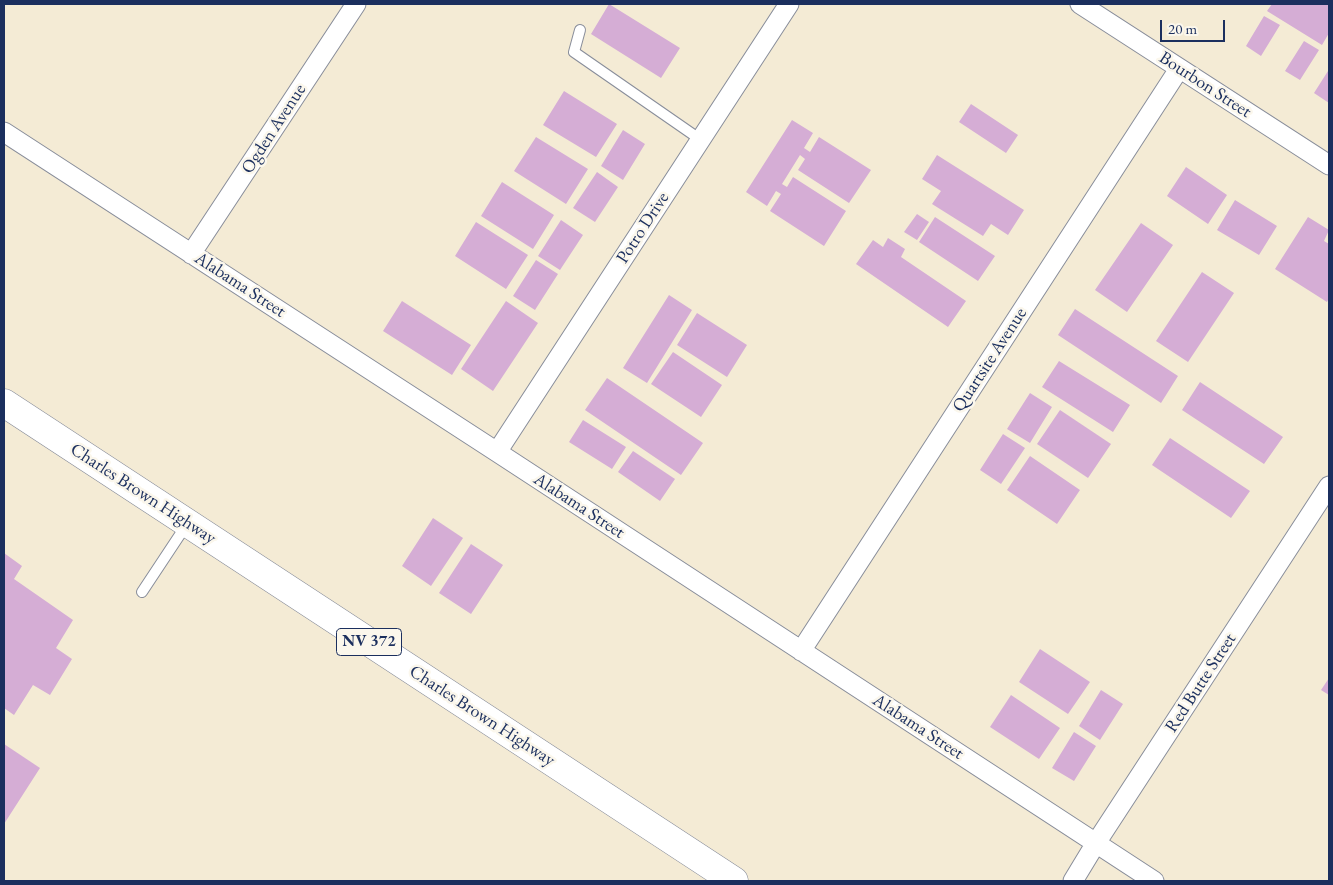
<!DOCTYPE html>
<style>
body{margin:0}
#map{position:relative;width:1333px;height:885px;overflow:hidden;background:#f4ebd5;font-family:"EB Garamond",serif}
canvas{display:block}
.frame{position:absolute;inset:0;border:5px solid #1b2f5e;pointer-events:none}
.scale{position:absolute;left:1160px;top:20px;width:65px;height:22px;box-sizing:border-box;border:2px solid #1b2f5e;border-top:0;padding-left:6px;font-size:15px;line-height:18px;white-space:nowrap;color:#1b2f5e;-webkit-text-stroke:4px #fbf7ec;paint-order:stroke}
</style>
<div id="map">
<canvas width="1333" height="885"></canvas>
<div class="frame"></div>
<div class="scale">20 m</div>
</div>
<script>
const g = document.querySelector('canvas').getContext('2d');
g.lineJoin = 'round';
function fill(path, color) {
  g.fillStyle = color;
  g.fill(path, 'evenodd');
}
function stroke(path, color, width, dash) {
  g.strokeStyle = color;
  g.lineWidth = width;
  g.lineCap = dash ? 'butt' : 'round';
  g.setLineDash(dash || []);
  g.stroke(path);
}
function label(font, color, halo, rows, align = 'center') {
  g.font = font + ' "EB Garamond",serif';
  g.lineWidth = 5;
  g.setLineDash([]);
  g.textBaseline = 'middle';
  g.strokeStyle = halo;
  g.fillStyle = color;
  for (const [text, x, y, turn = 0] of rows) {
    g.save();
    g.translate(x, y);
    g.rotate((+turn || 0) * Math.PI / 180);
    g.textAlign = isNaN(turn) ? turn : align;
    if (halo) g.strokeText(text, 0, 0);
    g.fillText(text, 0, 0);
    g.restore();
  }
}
fill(new Path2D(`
 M609,4l71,44 -19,30 -70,-44z
 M1272,4h57v29l-7,12 -55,-34z
 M1264,16l16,9 -19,31 -15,-10z
 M1304,41l15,9 -19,30 -15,-9z
 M1328,71l1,1v31l-15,-10z
 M564,91l53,33 -21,33 -53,-32z
 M971,104l47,31 -12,18 -47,-31z
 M792,120l21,13 -9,15 6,4 9,-15 52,33 -22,33 -51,-33 7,-11 -5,-4 -18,29 5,3 6,-10 53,34 -22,35 -54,-35 11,-17 -5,-3 -9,15 -21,-14z
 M623,130l22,14 -22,36 -22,-14z
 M536,137l52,32 -22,35 -52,-33z
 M937,155l87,55 -16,25 -17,-11 -8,12 -51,-32 9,-13 -19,-12z
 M1186,167l41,28 -19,29 -41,-28z
 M597,172l21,15 -23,35 -22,-14z
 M502,182l52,33 -21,34 -52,-33z
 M1235,200l42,26 -18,29 -42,-25z
 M917,214l12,8 -12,18 -13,-8z
 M935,217l60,39 -17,25 -59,-39z
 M1308,217l21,13 -5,11 5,3v54l-2,4 -52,-33z
 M561,220l22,15 -23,35 -22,-14z
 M476,222l52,33 -22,34 -51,-33z
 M1141,223l32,22 -46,67 -32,-22z
 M888,238l17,11 -4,8 65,44 -18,26 -92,-63 17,-24 10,7z
 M536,260l22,14 -23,36 -22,-14z
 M1202,272l32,21 -46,69 -32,-21z
 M669,295l23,15 -45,73 -24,-15z
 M402,301l69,44 -19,30 -69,-44z
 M506,301l32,22 -45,68 -32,-22z
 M1075,309l103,67 -17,27 -103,-68z
 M697,313l50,32 -20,32 -50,-32z
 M673,352l49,33 -21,32 -50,-33z
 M1059,361l71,44 -17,27 -71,-45z
 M607,378l96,65 -22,32 -96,-65z
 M1200,382l83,55 -19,27 -82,-54z
 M1030,393l22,14 -22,36 -23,-14z
 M1060,410l51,34 -23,34 -51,-34z
 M583,420l43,27 -14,22 -43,-27z
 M1003,434l22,14 -24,36 -21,-14z
 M1170,438l80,53 -19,27 -79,-53z
 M633,451l42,28 -15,22 -42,-29z
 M1030,456l50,34 -23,34 -50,-34z
 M433,518l30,20 -32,48 -29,-20z
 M471,544l32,21 -32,49 -32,-21z
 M4,553l18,13 -8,13 59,41 -17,28 16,11 -22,36 -17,-10 -19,30 -10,-7z
 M1040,649l50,33 -22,32 -49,-32z
 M1329,678v17l-8,-5z
 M1101,690l22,14 -23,36 -21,-14z
 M1011,695l49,33 -21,31 -49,-32z
 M1074,732l22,14 -22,35 -22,-13z
 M4,744l36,24 -36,56z`), '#d5add5');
const service = new Path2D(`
 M580,30l-6,22 127,88
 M142,592l45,-68`);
const minor = new Path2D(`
 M1080,4l249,161
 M4,132l493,320 657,429
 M191,254l165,-250
 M497,452l292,-448
 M801,651l378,-582
 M1073,881l23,-38 233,-357`);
const primary = new Path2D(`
 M4,403l730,478`);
stroke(service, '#888d9a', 12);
stroke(minor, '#888d9a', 21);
stroke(primary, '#888d9a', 29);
stroke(service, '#fff', 10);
stroke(minor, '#fff', 19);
stroke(primary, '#fff', 28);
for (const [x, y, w] of [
 [369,642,65]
]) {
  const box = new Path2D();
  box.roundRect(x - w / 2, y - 13.5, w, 27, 4);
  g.fillStyle = '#fbf7ec';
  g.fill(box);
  stroke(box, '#1b2f5e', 1);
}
label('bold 16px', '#1b2f5e', null, [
 ["NV 372",369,642]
]);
label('18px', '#1b2f5e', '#fbf7ec', [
 ["Bourbon Street",1205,85,33],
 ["Ogden Avenue",274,129,-57],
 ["Potro Drive",643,228,-57],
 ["Alabama Street",240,285,33],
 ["Quartsite Avenue",990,360,-57],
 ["Charles Brown Highway",143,494,33],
 ["Alabama Street",579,506,33],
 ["Red Butte Street",1201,683,-57],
 ["Charles Brown Highway",482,716,33],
 ["Alabama Street",918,727,33]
]);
</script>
